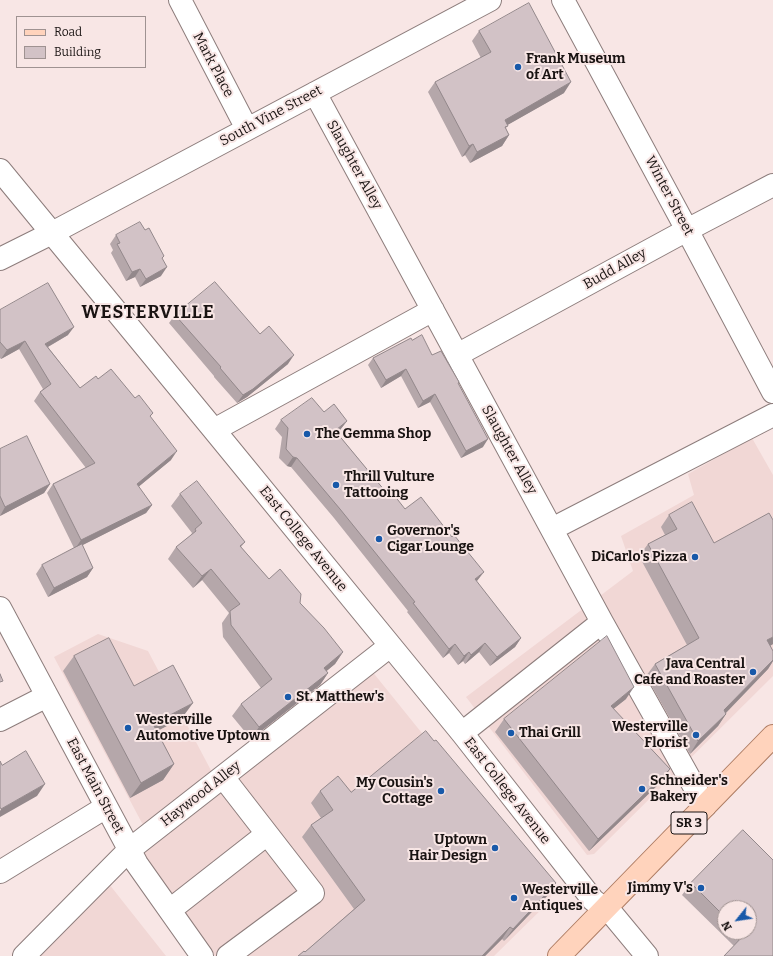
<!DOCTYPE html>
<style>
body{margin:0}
#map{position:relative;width:773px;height:956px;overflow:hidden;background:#f8e6e5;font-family:Bitter,serif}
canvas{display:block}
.legend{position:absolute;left:16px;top:16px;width:130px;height:52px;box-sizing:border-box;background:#f8e6e5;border:1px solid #9f9291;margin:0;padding:5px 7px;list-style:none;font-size:12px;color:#191312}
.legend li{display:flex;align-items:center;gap:8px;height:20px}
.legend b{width:20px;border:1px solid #9f9291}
.north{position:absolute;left:717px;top:900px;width:40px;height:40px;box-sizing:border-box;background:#f8e6e5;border:1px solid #9f9291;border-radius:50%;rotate:240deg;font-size:11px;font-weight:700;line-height:16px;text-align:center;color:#191312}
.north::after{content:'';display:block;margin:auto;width:14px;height:18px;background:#1859a9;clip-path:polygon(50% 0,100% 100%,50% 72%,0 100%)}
</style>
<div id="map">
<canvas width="773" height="956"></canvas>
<ul class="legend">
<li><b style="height:5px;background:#ffd3bc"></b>Road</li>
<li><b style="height:11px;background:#d2c2c6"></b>Building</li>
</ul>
<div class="north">N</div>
</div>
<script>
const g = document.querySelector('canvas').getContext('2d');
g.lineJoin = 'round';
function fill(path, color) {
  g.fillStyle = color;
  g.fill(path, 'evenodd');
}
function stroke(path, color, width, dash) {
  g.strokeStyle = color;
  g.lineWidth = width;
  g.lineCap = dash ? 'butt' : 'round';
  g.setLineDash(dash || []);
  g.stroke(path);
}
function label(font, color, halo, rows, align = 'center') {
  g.font = font + ' Bitter,serif';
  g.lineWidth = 4;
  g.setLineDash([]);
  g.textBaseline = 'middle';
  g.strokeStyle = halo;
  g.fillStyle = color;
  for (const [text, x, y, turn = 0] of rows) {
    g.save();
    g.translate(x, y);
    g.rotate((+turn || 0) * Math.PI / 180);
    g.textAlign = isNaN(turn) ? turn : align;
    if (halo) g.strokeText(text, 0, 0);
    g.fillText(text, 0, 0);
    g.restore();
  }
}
fill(new Path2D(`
 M752,438l21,37v201l-179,178 -7,1 -121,-158 167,-126 -12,-35 73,-41 -6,-21z
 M98,634l50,17 67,127 -72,47 -89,-168z
 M371,670l180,223 -1,8 -56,55h-279l-77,-106z
 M109,884l57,72h-129z`), '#f1d7d5');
const minor = new Path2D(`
 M180,0l67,129
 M563,0l124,230 86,162
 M315,93l287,529 103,184
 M0,170l214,260 248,303 131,167 20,15 34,41
 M0,259l52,-26 438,-233
 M457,355l230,-125 86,-45
 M214,430l219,-120
 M552,529l221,-114
 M0,608l137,256 65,92
 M0,720l47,-24
 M462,733l140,-111
 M223,777l90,116 -85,63
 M0,872l106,-65
 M170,910l97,-76
 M24,956l105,-106 261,-204`);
const major = new Path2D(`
 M559,956l214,-220`);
stroke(minor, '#8d7d7c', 24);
stroke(major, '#ae7c63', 24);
stroke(minor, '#fff', 22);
stroke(major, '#ffd3bc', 22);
fill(new Path2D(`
 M479,31l85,62 -57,32 -1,4 3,6 -7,11 -32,17 -5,-8 -3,2 -34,-65 7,-10 46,-24 -9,-17z
 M145,230l19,26 -2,3 -1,17 -21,11 -5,-10 -9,4 -15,-28 2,-3 -3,-6 6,-9z
 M0,310l68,25 -20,12 32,41 18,-9 37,19 18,15 -3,4 21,43 -33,27 14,18 -6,8 -64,32 11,23 -6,9 -39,20 -12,-23 6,-9 32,-17 -27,-55 6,-9 33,-16 -52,-67 6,-9 3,-3 -24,-40 -18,10 -1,-1z
 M175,315l85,19 28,30 -41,33 -10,6 -23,-26v-1l-45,-53z
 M412,340l20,15 26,28 25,64 -22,11 -31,-56 -12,6 -17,-32 -20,12 -13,-23 5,-7z
 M324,412l23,9 -7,9 -3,3 53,64 15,12 72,73 44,56 -6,9 -25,19 -11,-14 -14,12 -2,-3 -5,4 -9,-12 -6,5 -36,-46 1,-1 -74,-93 -43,-51 -4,-1 -8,-8 3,-21 -7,-8 6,-9z
 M0,449l50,35 -6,9 -44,23z
 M180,494l42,19 23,29 -4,5 28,32 31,24 43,49 -8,12 -9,7 2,2 -8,12 -69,54 -19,-23 9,-12 20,-16 -38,-51 -1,-14 7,-10 -27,-33 -9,8 -25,-29 8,-12 14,-11 2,-3 -21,-27z
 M669,515l45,28 59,101 -3,2 3,5v10l-5,8 -42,44v1l-8,12 -28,28 -44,-78 9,-12 32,-19 -48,-89 9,-12 17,-9 -4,-8z
 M74,656l60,30 48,32 -25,13 17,33 -11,16 -33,18 -67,-127z
 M626,699l-13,10 57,60 -8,12 -73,70 -94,-119 9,-13z
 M434,741l122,142 -9,13 -43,45 -2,-2 -17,17h-187l7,-4 49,-43 -52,-72 9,-12 10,-7 -10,-15 9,-12 31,1z
 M743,830l30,30v96h-49l10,-10 -52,-51 9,-12zM725,908h24v24h-24z`), '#b5a7aa');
fill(new Path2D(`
 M571,82l-7,11 -67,38 8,-11z
 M509,135l-7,11 -32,17 7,-11z
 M473,144l-8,11 -3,2 7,-11z
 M167,267l-6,9 -21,11 6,-8z
 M140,269l-5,8 -9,4 6,-9z
 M74,327l-6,8 -29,17 6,-8z
 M25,341l-6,8 -18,10 6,-9z
 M294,355l-6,9 -41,33 -10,6 6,-8z
 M406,369l-5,7 -20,12 5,-8z
 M435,394l-5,8 -12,6 5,-7z
 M347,421l-7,9 -3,2 -1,-2z
 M488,439l-5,8 -22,11 5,-7z
 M177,451l-6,9 -40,33 6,-9z
 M293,457l4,1 -6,9 -4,-1z
 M50,484l-6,9 -44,23 5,-9z
 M152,505l-6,8 -71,36 6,-9z
 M93,568l-6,9 -39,20 6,-9z
 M211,569l-9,11 -9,8 9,-12z
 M484,572l-7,9 -8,7 6,-9z
 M773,637v7l-14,8 8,-12z
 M521,638l-6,9 -25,19 7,-9z
 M485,643l-6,9 -14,12 6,-9z
 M455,644l-6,9 -6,5 6,-9z
 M343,652l-8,12 -19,16 8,-12z
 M469,652l-6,9 -5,4 6,-9z
 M773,660v1l-5,8 -52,54 8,-13z
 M328,673l-8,12 -69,54 8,-12z
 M634,687l-8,12 -24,19 9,-12z
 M193,703l-11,15 -40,21 11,-15z
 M726,714l-8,12 -28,28 8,-13z
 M174,764l-11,16 -33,18 11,-15z
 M670,769l-8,12 -73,70 9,-12z
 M45,784l-8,12 -37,21v-6l1,-2z
 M556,883l-9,13 -43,45 9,-12z
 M510,927l-8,12 -17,17h-3z`), '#93888b');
const building = new Path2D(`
 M529,3l42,79 -66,38 3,6 -3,1 4,8 -32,17 -4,-8 -4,2 -34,-64 56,-30 -12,-21z
 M140,222l5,8 4,-2 15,28 -2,2 5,9 -21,12 -6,-10 -8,3 -15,-28 3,-1 -4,-8z
 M215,282l45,52 9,-8 25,29 -41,34 -10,6 -23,-27 1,-1 -46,-52z
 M48,283l26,44 -29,17 35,44 16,-12 2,3 13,-10 24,29 4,-3 14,18 -3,3 27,35 -40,33 15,21 -71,35 -28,-56 42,-21 -55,-71 11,-8 -26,-43 -18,9 -7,-8v-32z
 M422,335l10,20 9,-4 18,31 -1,1 30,56 -22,12 -31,-57 -12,7 -17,-32 -20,11 -13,-22 38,-20 1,2z
 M312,398l12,14 10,-8 13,17 -11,9 2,2 -1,1 53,64 4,-2 11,14 16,-12 31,40 2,-2 30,37 -9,7 46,59 -24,19 -12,-14 -14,12 -2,-3 -5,4 -9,-12 -6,5 -36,-46 2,-1 -75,-93 -43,-51 -4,-1 -7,-8 2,-21 -7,-8z
 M27,436l23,48 -45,23 -5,-11v-47z
 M197,481l25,32 23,29 -5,4 29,33 11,-10 21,25 -1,9 24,25 19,24 -19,16 4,5 -69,54 -18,-23 31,-25 -41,-54 -1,-14 10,-7 -29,-35 -9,7 -26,-29 20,-16 -1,-2 7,-6 -22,-29z
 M692,502l22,41 55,-30 4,7v117l-6,3 6,11v9l-49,50 2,4 -28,27 -43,-77 44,-26 -51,-94 29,-15 -8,-14z
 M82,544l11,24 -39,20 -12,-23z
 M607,636l27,51 -23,19 59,63 -72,70 -94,-120z
 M109,638l25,48 39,-21 20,38 -40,21 21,40 -33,19 -67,-127z
 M0,674l3,7 -3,1z
 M426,731l8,10 2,-1 120,143 -43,46 -3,-2 -28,29h-184l6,-5 1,1 60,-52 -54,-75 22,-15 -13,-19 18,-15 13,16z
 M26,751l19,33 -44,25 -1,-2v-46l2,4z
 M743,830l30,30v96h-49l20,-21 -3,-3h8v-24h-24v9l-34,-34z`);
fill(building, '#d2c2c6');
stroke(building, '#93888b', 1);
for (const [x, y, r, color] of [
 [518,67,4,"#1859a9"],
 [307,434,4,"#1859a9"],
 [336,485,4,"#1859a9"],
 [379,539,4,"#1859a9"],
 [695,557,4,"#1859a9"],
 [753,672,4,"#1859a9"],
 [288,697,4,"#1859a9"],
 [128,728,4,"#1859a9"],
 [511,733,4,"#1859a9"],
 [696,735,4,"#1859a9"],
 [642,789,4,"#1859a9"],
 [441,791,4,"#1859a9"],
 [495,848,4,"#1859a9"],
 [701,888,4,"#1859a9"],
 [514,898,4,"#1859a9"]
]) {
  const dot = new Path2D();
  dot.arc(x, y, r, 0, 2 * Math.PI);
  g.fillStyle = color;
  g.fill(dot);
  stroke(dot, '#f8e6e5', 1.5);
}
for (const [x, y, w] of [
 [689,823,36]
]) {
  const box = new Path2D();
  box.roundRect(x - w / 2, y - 11, w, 22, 3);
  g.fillStyle = '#f8e6e5';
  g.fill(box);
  stroke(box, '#191312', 1);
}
label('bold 13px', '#191312', null, [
 ["SR 3",689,823]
]);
label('bold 14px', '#191312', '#f8e6e5', [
 ["Frank Museum",526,59],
 ["of Art",526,75],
 ["The Gemma Shop",315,434],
 ["Thrill Vulture",344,477],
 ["Tattooing",344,493],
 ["Governor's",387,531],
 ["Cigar Lounge",387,547],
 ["DiCarlo's Pizza",687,557,"right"],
 ["Java Central",745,664,"right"],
 ["Cafe and Roaster",745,680,"right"],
 ["St. Matthew's",296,697],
 ["Westerville",136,720],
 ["Automotive Uptown",136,736],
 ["Westerville",688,727,"right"],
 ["Florist",688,743,"right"],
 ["Thai Grill",519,733],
 ["Schneider's",650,781],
 ["Bakery",650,797],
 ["My Cousin's",433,783,"right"],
 ["Cottage",433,799,"right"],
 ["Uptown",487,840,"right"],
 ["Hair Design",487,856,"right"],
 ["Jimmy V's",693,888,"right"],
 ["Westerville",522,890],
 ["Antiques",522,906]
], 'left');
label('14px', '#191312', '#f8e6e5', [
 ["Mark Place",213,65,62],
 ["South Vine Street",271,116,-28],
 ["Slaughter Alley",354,165,61],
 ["Winter Street",669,196,62],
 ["Budd Alley",615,269,-29],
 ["Slaughter Alley",509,450,61],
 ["East College Avenue",303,539,51],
 ["East Main Street",95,786,62],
 ["East College Avenue",507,791,52],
 ["Haywood Alley",201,794,-38]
]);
g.letterSpacing = '1px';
label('bold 18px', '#191312', '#f8e6e5', [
 ["WESTERVILLE",148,313]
]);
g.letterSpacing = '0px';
</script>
